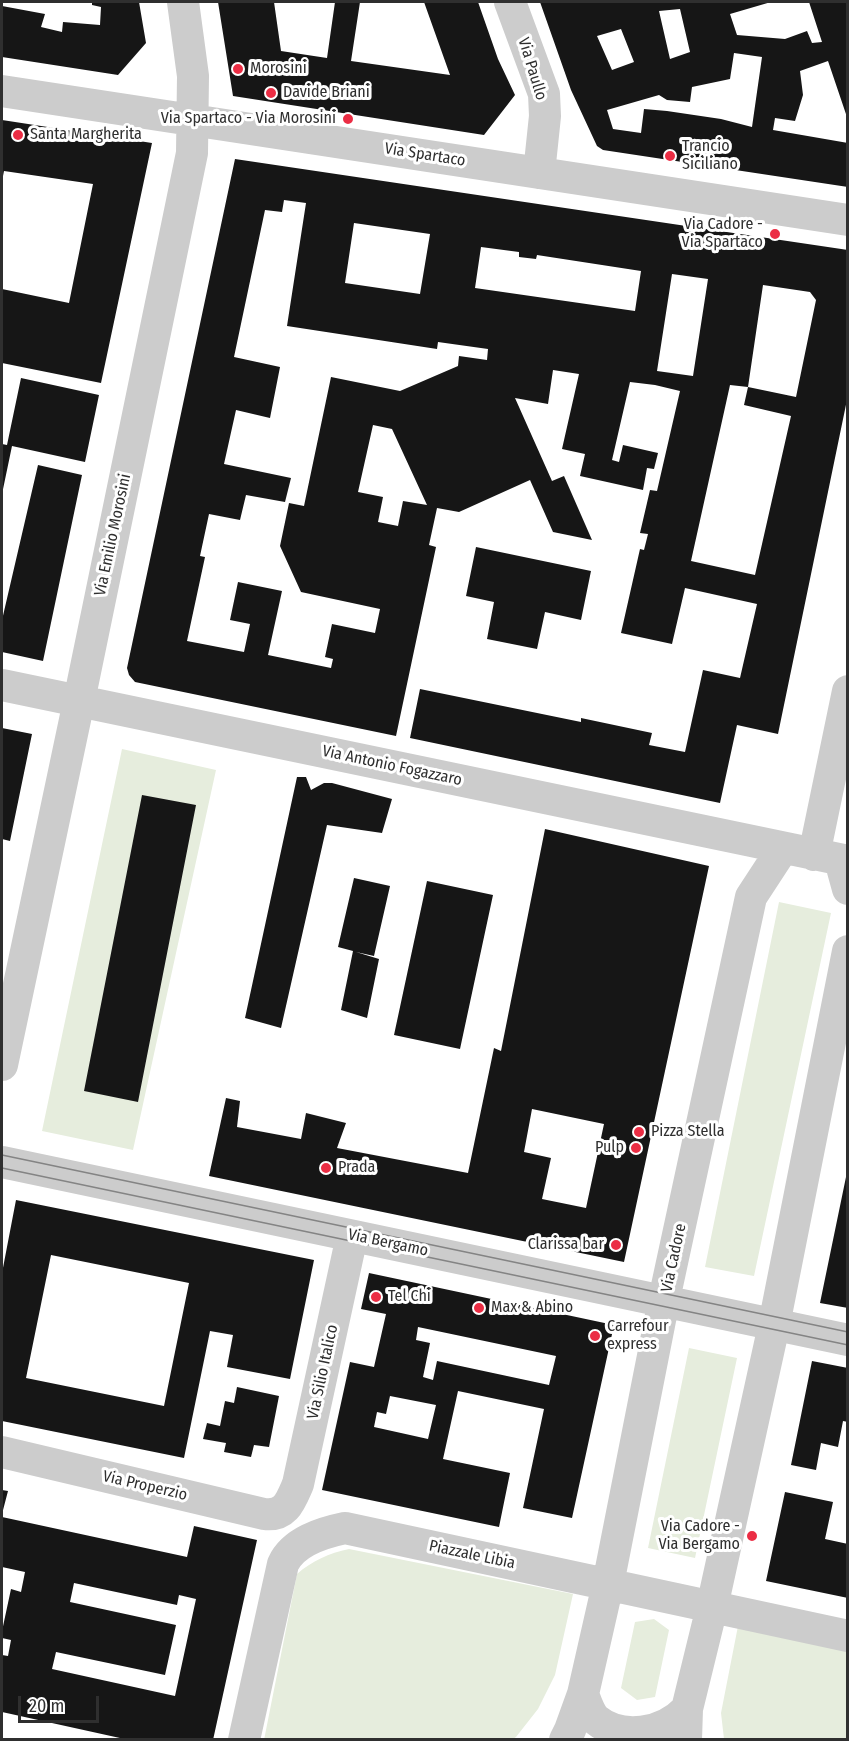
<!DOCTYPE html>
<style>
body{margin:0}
#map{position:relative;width:849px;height:1741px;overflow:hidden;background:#fff;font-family:"Fira Sans Condensed",sans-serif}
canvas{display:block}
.frame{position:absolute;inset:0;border:3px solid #2f2f2f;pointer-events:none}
.scale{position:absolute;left:18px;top:1696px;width:81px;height:27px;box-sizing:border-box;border:3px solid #2f2f2f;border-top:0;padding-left:8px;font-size:18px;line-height:21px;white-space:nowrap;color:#2f2f2f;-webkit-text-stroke:4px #fff;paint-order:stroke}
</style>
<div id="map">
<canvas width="849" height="1741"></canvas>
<div class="frame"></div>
<div class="scale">20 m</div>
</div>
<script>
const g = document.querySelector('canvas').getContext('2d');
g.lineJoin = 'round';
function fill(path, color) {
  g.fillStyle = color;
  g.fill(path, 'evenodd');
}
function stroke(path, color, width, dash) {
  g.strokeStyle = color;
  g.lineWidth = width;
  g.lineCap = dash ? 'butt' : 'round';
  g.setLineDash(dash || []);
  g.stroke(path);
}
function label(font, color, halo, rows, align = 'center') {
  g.font = font + ' "Fira Sans Condensed",sans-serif';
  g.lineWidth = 6;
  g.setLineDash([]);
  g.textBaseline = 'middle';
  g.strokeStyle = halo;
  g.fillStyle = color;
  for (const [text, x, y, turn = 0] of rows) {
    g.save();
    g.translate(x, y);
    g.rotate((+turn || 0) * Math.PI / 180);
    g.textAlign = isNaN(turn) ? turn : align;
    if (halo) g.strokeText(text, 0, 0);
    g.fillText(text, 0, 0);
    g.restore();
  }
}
fill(new Path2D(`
 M122,749l94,21 -83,380 -91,-19z
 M779,902l52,11 -77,363 -49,-9z
 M689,1348l48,10 -42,200 -47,-10z
 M349,1549l224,45 -18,81 -17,34 -22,28 -3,2 -249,1 33,-166c15,-13 32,-21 52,-25z
 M654,1619l15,11 -14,67 -18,3 -16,-12 14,-66z
 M738,1626l109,23v90h-123l-3,-26z`), '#e6eddd');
fill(new Path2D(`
 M92,2h47l7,41 -28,32 -116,-18v-51l43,8 -4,13 21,5 1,-10 37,3 1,-18 -9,-2z
 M218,2h56l7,49 46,7 8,-56h25l-9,59 99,14 -26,-73h54l20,57 17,36 -31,40 -251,-39z
 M540,2h231l-41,12 7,21 48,4 22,-8 5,12 10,-1 -13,-40h39v118l-20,-59 -28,10 3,24 -8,26 -20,-3 -2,12 75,13v44l-245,-37 -6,-4 -26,-56zM680,9l10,43 -20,7 -11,-48zM621,29l13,33 -22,8 -15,-34zM734,53l28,4 -10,70 -31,-8 -54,-8 -23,-2 -3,24 -28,-4 -6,-19 52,-15 8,5 23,2 2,-15 38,-8z
 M2,120l150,23 -51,240 -99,-20v-74l67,14 24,-119 -89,-13 -2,10z
 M235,159l613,91v145l-70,339 -41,-9 -17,78 -310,-65 10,-49 161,33v-4l71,15 -3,12 36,7 18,-82 37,8 17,-74 -72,-16 -13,56 -51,-11 19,-84 4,1 4,-16 -8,-1 10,-43 7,1 23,-100 -25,-6 -25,-3 -18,78 7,2 4,-17 35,8 -4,16 -7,-1 -4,22 -63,-14 5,-22 -23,-5 17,-75 -26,-4 -5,34 -33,-6 37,83 12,-5 28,64 -39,-8 -23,-52 -71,32 -22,-4 -8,37 7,2 -40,189 -261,-54 -6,-7 -2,-7zM284,200l22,3 -19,123 150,23 1,-7 50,7 -1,11 -28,-4 -1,10 -58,25 -69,-14 -27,129 -15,-3 -9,43 21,46 79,17 -5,24 -43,-9 -7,33 8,2 -2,9 -63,-13 14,-64 -44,-9 -8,38 20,4 -6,28 -57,-11 18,-84 -5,-1 9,-42 31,6 6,-25 39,7 6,-24 -67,-14 12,-54 34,8 10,-51 -46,-10 31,-147 17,2zM354,223l76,11 -10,60 -75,-11zM481,247l38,5v5l17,2 1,-4 104,16 -6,40 -160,-23zM672,274l36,5 -15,97 -36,-5zM763,285l47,7 6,8 -20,97 -48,-10zM730,385l18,2 -4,18 47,11 -36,159 -64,-14zM373,425l19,4 35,76 -24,-4 -5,25 -20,-4 5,-25 -25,-5z
 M21,378l78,17 -14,67 -73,-16 -10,48v-50l5,1z
 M38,465l44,10 -39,186 -41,-9v-32z
 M476,547l115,24 -10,49 -36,-8 -8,37 -50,-10 7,-37 -28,-6z
 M2,728l30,6 -22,107 -8,-2z
 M297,777h9l5,13 13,-7h8l60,16 -10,34 -55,-8 -46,203 -36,-10z
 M142,795l54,10 -58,297 -54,-11z
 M545,829l164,37 -85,396 -415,-86 17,-78 14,3 -3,26 64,12 5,-26 40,10 -9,25 131,25 26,-125 7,3zM532,1109l72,15 -18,84 -44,-9 9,-41 -27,-6z
 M354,878l36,8 -16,70 -18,-4 23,7 -12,59 -26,-8 12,-59 -15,-4z
 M427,881l66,14 -33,154 -66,-14z
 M846,1177h2v131l-28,-5z
 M16,1200l298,60 -24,119 -63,-12 6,-32 -23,-4 -26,127 -182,-37v-148zM51,1255l138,28 -25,123 -138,-28z
 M369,1273l245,52 -42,193 -49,-10 21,-99 -86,-18 -15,68 67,14 -11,54 -177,-37 28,-128 24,5 12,-53 -25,-5zM418,1327l138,29 -7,29 -112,-24 -4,19 -10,-3 7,-34 -14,-3zM390,1396l46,9 -8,34 -54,-12 3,-15 9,2z
 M812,1361l36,7v54l-5,-1 -5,26 -17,-4 -5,27 -25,-5z
 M237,1387l42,9 -10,51 -15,-2 -3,12 -27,-5 2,-9 -23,-4 4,-16 13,3 5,-25 9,2z
 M2,1490l6,1 -6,23z
 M785,1492l48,10 -8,37 23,5v54l-82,-17z
 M2,1517l185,40 7,-31 63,14 -44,200h-84l-127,-28v-57l6,1 3,-16 -9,-2v-7l9,-42 10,3 4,-20 -23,-5zM74,1583l103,22 2,-10 17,4 -21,97 -123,-27 4,-17 109,23 11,-50 -106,-23z`), '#161616');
stroke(new Path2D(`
 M510,2l34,92 1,22 -6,57
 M2,91l846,129
 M2,685l846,176
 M814,855l34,-164
 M840,860l8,29
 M2,1065l77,-364 113,-548 1,-77 -10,-74
 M2,1162l846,178
 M2,1452l262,62c22,3 27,-14 34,-30l54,-248
 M583,1694c3,8 6,18 12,25 27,22 68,15 92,-10
 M244,1740l39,-176c10,-22 38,-31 62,-36l503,108
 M565,1740l5,-10 13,-36 25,-110 57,-289 86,-398 32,-49
 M686,1740l1,-31 25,-102 61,-277 75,-379`), '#ccc', 32);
stroke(new Path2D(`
 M2,1155l846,177
 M2,1168l846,177`), '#848484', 1.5);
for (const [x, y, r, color] of [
 [238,69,6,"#eb2d44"],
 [271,93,6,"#eb2d44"],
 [348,119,6,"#eb2d44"],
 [18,135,6,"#eb2d44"],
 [670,156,6,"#eb2d44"],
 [775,234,6,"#eb2d44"],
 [639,1132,6,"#eb2d44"],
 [636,1148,6,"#eb2d44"],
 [326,1168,6,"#eb2d44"],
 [616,1245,6,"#eb2d44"],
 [376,1297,6,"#eb2d44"],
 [479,1308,6,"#eb2d44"],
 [595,1336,6,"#eb2d44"],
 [752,1536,6,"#eb2d44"]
]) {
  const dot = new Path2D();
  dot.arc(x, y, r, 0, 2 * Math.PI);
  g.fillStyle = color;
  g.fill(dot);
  stroke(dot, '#fff', 2);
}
label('16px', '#2f2f2f', '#fff', [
 ["Morosini",250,69],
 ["Davide Briani",283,93],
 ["Via Spartaco - Via Morosini",336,119,"right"],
 ["Santa Margherita",30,135],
 ["Trancio",682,147],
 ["Siciliano",682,165],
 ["Via Cadore -",763,225,"right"],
 ["Via Spartaco",763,243,"right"],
 ["Pizza Stella",651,1132],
 ["Pulp",624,1148,"right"],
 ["Prada",338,1168],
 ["Clarissa bar",604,1245,"right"],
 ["Tel Chi",388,1297],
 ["Max & Abino",491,1308],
 ["Carrefour",607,1327],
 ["express",607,1345],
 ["Via Cadore -",740,1527,"right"],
 ["Via Bergamo",740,1545,"right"]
], 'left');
label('16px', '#2f2f2f', '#fff', [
 ["Via Paullo",532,69,73],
 ["Via Spartaco",425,155,9],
 ["Via Emilio Morosini",113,535,-78],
 ["Via Antonio Fogazzaro",392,766,12],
 ["Via Bergamo",388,1243,12],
 ["Via Cadore",674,1258,-78],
 ["Via Silio Italico",323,1372,-78],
 ["Via Properzio",145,1486,13],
 ["Piazzale Libia",472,1555,12]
]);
</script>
